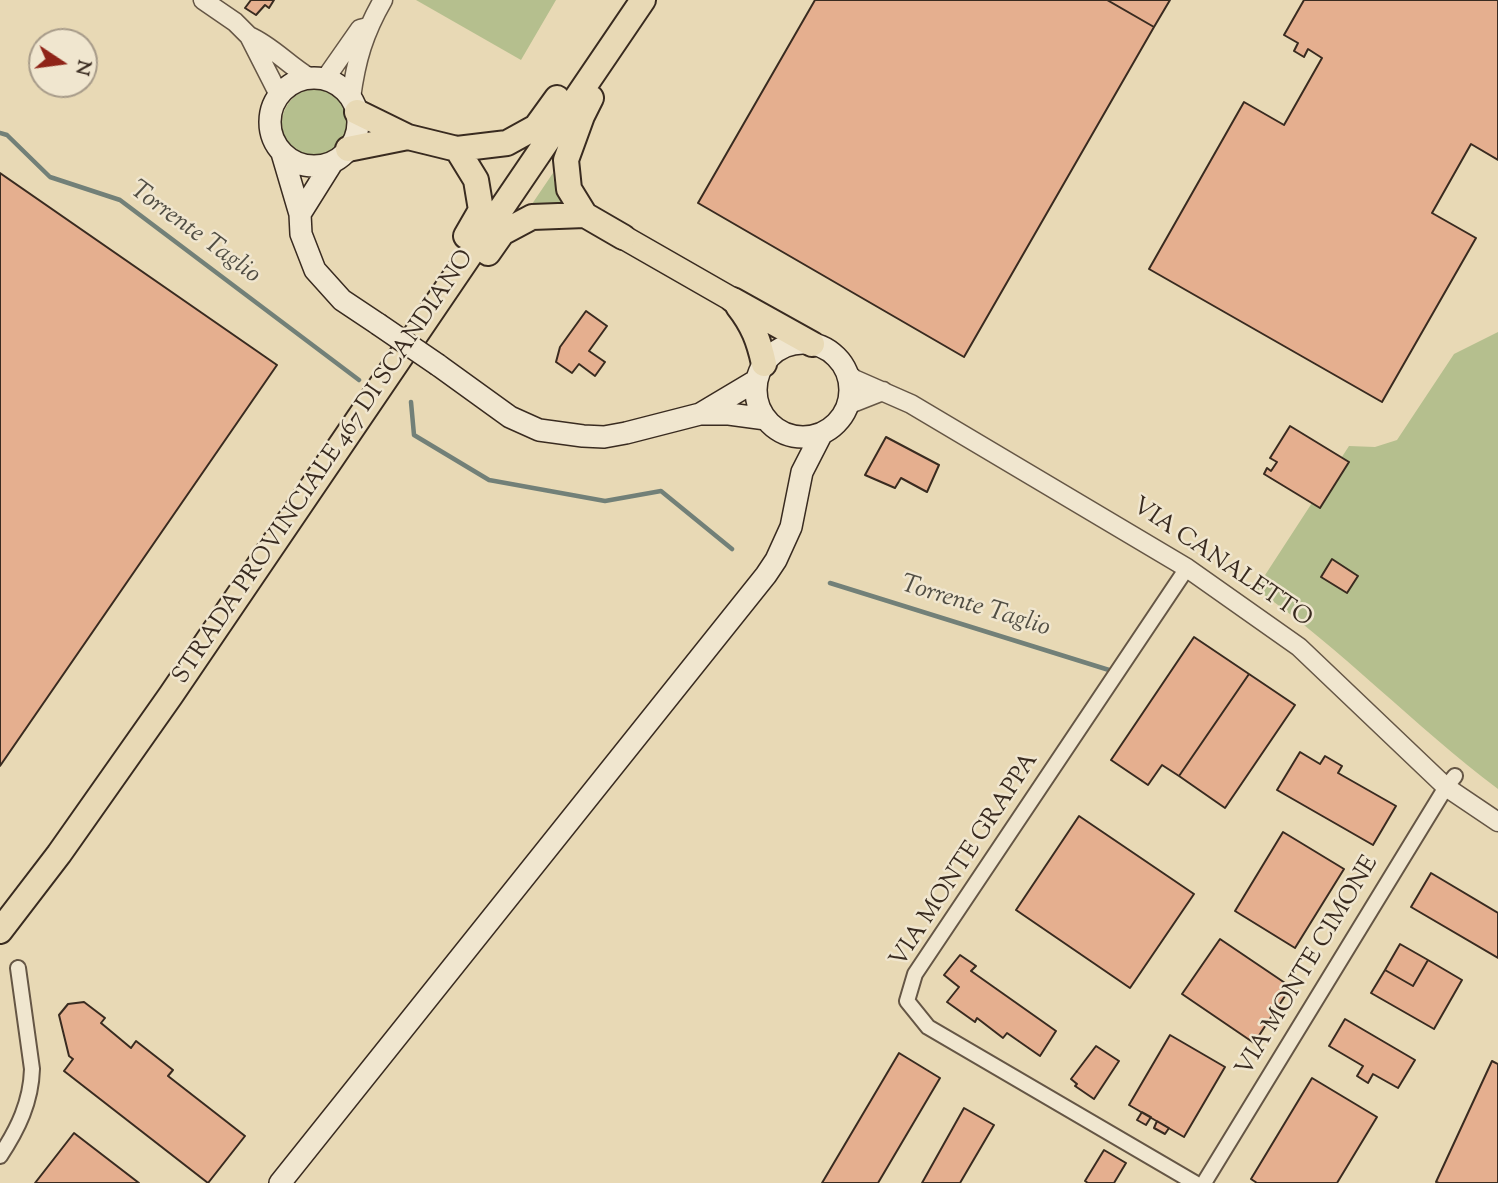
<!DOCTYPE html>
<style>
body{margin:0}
#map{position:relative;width:1498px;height:1183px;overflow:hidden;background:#e8d9b5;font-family:"Sorts Mill Goudy",serif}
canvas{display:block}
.north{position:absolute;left:28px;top:28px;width:70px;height:70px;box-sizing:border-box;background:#f0e6cf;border:2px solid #a79b89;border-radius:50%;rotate:103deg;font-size:19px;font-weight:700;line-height:28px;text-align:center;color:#392b20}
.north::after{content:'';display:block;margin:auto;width:24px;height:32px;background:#8f2418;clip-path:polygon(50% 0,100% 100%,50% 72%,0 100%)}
</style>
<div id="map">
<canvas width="1498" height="1183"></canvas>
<div class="north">N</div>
</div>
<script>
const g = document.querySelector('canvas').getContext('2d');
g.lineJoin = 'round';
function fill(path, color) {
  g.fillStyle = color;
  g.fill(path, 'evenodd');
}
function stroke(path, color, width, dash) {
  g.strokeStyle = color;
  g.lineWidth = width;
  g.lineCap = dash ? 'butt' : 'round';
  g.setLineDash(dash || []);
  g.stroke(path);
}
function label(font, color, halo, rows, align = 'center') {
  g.font = font + ' "Sorts Mill Goudy",serif';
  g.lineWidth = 5;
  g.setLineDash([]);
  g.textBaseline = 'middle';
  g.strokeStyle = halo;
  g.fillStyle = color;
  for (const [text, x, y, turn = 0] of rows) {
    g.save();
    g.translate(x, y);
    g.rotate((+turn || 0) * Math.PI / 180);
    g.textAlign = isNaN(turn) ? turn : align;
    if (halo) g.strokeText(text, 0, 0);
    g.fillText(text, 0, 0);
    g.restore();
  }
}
fill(new Path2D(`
 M416,0h140l-35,60z
 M282 123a34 34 0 1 1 68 0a34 34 0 1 1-68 0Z
 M553,173l1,9 9,22h-31z
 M1498,332v457c-84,-63 -156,-140 -242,-200l93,-143 26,1 22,-7 57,-86z`), '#b5bf8e');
stroke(new Path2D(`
 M0,133l7,2 43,42 70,23 239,180
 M411,402l3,33 75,45 116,21 56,-10 71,58
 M830,583l279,87`), '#728078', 4.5);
const building = new Path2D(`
 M251,0h23l-5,8 -4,-3 -9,10 -11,-7z
 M815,0h292l47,27 -190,330 -266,-154z
 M1107,0h63l-16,27z
 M1304,0h194v160l-27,-16 -39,69 44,25 -94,164 -233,-133 95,-167 40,23 38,-67 -14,-9 -4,8 -10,-6 4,-8 -14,-8z
 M0,173l277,192 -277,401z
 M586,311l21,15 -18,25 16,11 -10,14 -16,-12 -7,9 -16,-11 4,-15z
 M1290,426l59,36 -29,46 -56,-34 3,-6 4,3 6,-9 -7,-4z
 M886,437l53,28 -12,27 -26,-14 -6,10 -30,-13z
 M1332,559l26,17 -11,17 -26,-16z
 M1194,637l55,37 -70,102 -17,-11 -14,20 -37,-25z
 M1249,674l46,31 -70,103 -46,-32z
 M1300,752l20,12 5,-8 17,10 -4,7 58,33 -23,39 -96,-55z
 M1079,816l115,78 -64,94 -114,-78z
 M1283,832l61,37 -49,79 -60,-37z
 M1431,873l67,40v45l-87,-51z
 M1220,939l71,48 -37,56 -72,-49z
 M1400,944l28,16 -15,26 -28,-16z
 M960,955l16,11 -5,5 85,60 -16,25 -33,-23 -4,5 -26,-20 -2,4 -28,-20 12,-15 -15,-12z
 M1428,960l34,20 -28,49 -63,-36 14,-23 28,16z
 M84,1002l21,16 -4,5 30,25 5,-7 37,29 -5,6 77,60 -37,47 -144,-112 9,-12 -4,-3 -10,-41 9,-11z
 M1345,1019l70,41 -17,28 -25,-14 -5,9 -11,-7 6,-10 -34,-20z
 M1170,1035l55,32 -41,70 -55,-32z
 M1096,1046l23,15 -25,38 -19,-13 2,-2 -6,-5z
 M899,1053l41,25 -62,105h-56z
 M1492,1061l6,3v119h-59l-3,-1z
 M1312,1078l65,39 -40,66h-80l-6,-4z
 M964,1108l30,17 -34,58h-38z
 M1142,1112l9,5 -5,8 -9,-5z
 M1157,1121l12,7 -4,6 -11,-6z
 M74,1133l65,50h-104z
 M1104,1150l22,13 -12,20h-26l-3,-2z`);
fill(building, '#e5af8f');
stroke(building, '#392b20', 2);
const minor = new Path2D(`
 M1187,568l-272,406 -8,27 21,26 267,156
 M0,1156c18,-27 31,-54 32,-87l-14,-101
 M1204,1183l242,-396 9,-11`);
const tertiary = new Path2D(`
 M203,0l32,22 14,14 30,59
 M249,36c23,10 39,29 61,42
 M325,79l35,-50 8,-2
 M351,98c5,-38 13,-65 32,-98
 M846,372l8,7 57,25 276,164 112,79 147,140 52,35
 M841,417l9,-13 33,-13`);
const secondary = new Path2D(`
 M270 122a44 44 0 1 1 88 0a44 44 0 1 1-88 0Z
 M282,153l18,61 1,20 14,36 27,30 36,24
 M300,214l32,-51
 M756 390a47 47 0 1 1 94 0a47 47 0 1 1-94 0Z
 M438,365l72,52 29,13 44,6 21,1 22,-4 74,-19 57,-34
 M702,414h27l37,5
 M280,1183l486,-608 10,-15 15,-33 11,-55 20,-39`);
const primary = new Path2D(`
 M623,237l110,63`);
const trunk = new Path2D(`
 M591,98l-9,18 -16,44 3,29 16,26 38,22
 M357,112l51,25 49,12 50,-6 29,-16 21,-29
 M348,149l60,-12
 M457,149l19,31 5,30 -15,26
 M488,253l14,-20 30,-16 53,-2
 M733,300l79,44
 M738,306c15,19 21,35 26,58
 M0,931l59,-77 112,-159 472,-695`);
stroke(minor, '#655645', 18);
stroke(tertiary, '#655645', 21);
stroke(secondary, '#392b20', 24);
stroke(primary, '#392b20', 26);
stroke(trunk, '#392b20', 28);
stroke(minor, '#f0e6cf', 14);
stroke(tertiary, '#f0e6cf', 18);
stroke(secondary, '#f0e6cf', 21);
stroke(primary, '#e8d9b5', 23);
stroke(trunk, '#e8d9b5', 24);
const secondaryBridge = new Path2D(`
 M378,324l60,41`);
stroke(secondaryBridge, '#392b20', 24, []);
stroke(secondaryBridge, '#f0e6cf', 21);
label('24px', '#392b20', '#f0e6cf', [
 ["STRADA PROVINCIALE 467 DI SCANDIANO",325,468,-56],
 ["VIA CANALETTO",1221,564,34],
 ["VIA MONTE GRAPPA",966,861,-57],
 ["VIA MONTE CIMONE",1309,967,-59]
]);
label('italic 26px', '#514e44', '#f0e6cf', [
 ["Torrente Taglio",194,234,36],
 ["Torrente Taglio",975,608,17]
]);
</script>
